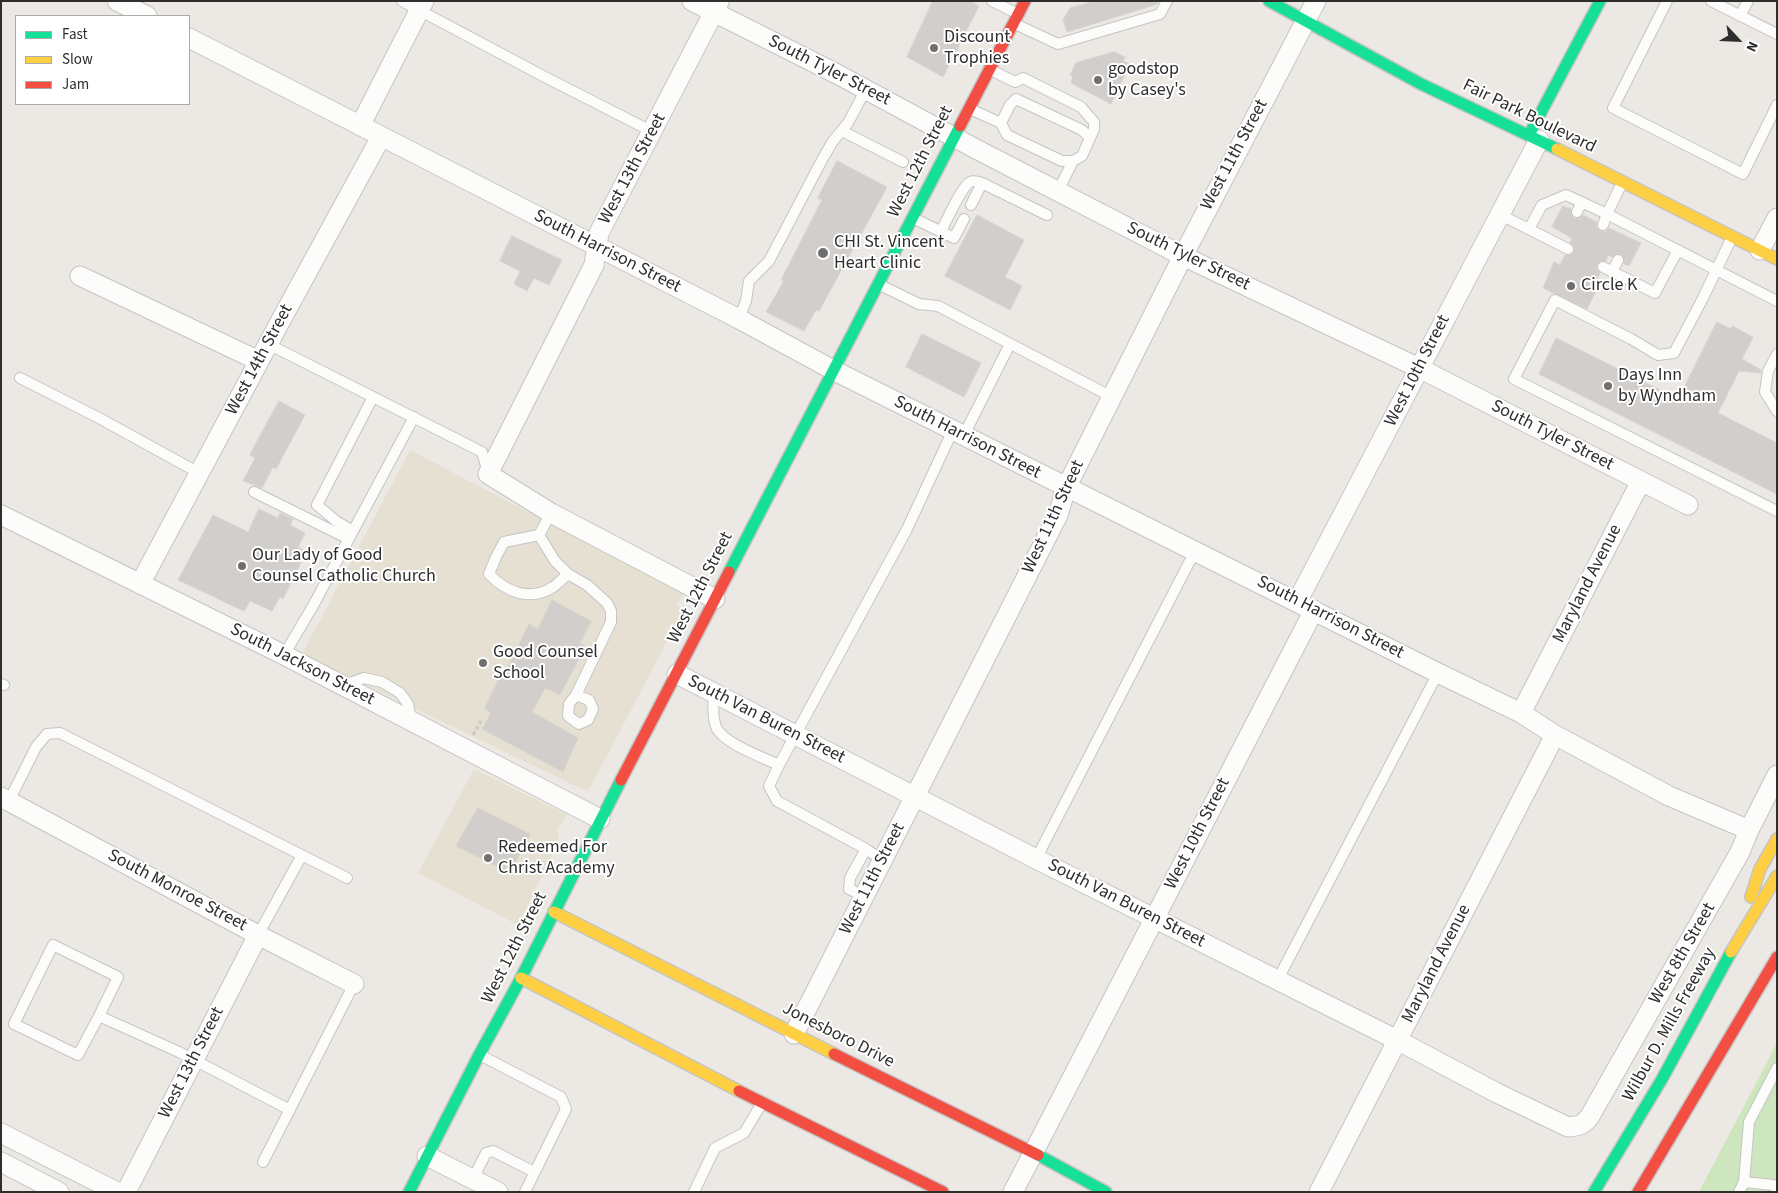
<!DOCTYPE html>
<style>
body{margin:0}
#map{position:relative;width:1778px;height:1193px;overflow:hidden;background:#ece8e4;font-family:"Source Sans 3",sans-serif}
canvas{display:block}
.frame{position:absolute;inset:0;border:2px solid #2e2e2e;pointer-events:none}
.legend{position:absolute;left:15px;top:15px;width:175px;height:90px;box-sizing:border-box;background:#fff;border:1px solid #ababab;margin:0;padding:6px 9px;list-style:none;font-size:15px;color:#2e2e2e}
.legend li{display:flex;align-items:center;gap:10px;height:25px}
.legend b{width:25px;border:1px solid #ababab}
.north{position:absolute;left:1713px;top:15px;width:50px;height:50px;-webkit-text-stroke:4px #fff;paint-order:stroke;rotate:115deg;font-size:14px;font-weight:700;line-height:20px;text-align:center;color:#2e2e2e}
.north::after{content:'';display:block;margin:auto;width:18px;height:22px;background:#2e2e2e;clip-path:polygon(50% 0,100% 100%,50% 72%,0 100%)}
</style>
<div id="map">
<canvas width="1778" height="1193"></canvas>
<div class="frame"></div>
<ul class="legend">
<li><b style="height:6px;background:#16e098"></b>Fast</li>
<li><b style="height:6px;background:#ffcf43"></b>Slow</li>
<li><b style="height:6px;background:#f24e42"></b>Jam</li>
</ul>
<div class="north">N</div>
</div>
<script>
const g = document.querySelector('canvas').getContext('2d');
g.lineJoin = 'round';
function fill(path, color) {
  g.fillStyle = color;
  g.fill(path, 'evenodd');
}
function stroke(path, color, width, dash) {
  g.strokeStyle = color;
  g.lineWidth = width;
  g.lineCap = dash ? 'butt' : 'round';
  g.setLineDash(dash || []);
  g.stroke(path);
}
function label(font, color, halo, rows, align = 'center') {
  g.font = font + ' "Source Sans 3",sans-serif';
  g.lineWidth = 4;
  g.setLineDash([]);
  g.textBaseline = 'middle';
  g.strokeStyle = halo;
  g.fillStyle = color;
  for (const [text, x, y, turn = 0] of rows) {
    g.save();
    g.translate(x, y);
    g.rotate((+turn || 0) * Math.PI / 180);
    g.textAlign = isNaN(turn) ? turn : align;
    if (halo) g.strokeText(text, 0, 0);
    g.fillText(text, 0, 0);
    g.restore();
  }
}
fill(new Path2D(`
 M410,450l273,143 -6,12 7,4 -96,183 -286,-138z
 M474,769l93,46 -9,13v15l-40,82 -100,-52z`), '#e6e0d3');
fill(new Path2D(`
 M1777,1043v149h-78z`), '#cee6be');
const building = new Path2D(`
 M933,1h37l9,5 -36,71 -36,-20z
 M1096,1h61l1,3 -91,28 -4,-12 7,-12z
 M1114,52l11,5 -2,4 7,3 -19,40 -40,-21 2,-6 -3,-2 6,-12z
 M837,161l50,26 -68,124 -3,-1 -12,21 -38,-19 18,-31 -3,-1 41,-80 -4,-2z
 M1563,206l8,3v6l3,3h6l3,-3 14,7 -1,5 4,4 5,1 4,-4 32,15 -12,23 -5,-2 -1,-8 -5,-3 -6,4 -4,-2 -2,6h-6l-3,3 -1,4 4,5 -4,8 4,2 -13,26 -44,-21 11,-26 6,3 5,-10h6l3,-3v-6l-4,-3 2,-5 -20,-11z
 M977,215l47,25 -19,37 17,9 -12,24 -65,-34z
 M512,236l50,24 -13,25 -15,-7 -7,13 -13,-7 6,-13 -20,-10z
 M1717,322l14,7 1,-3 21,11 -11,22 19,11v3l-22,-2 -21,42 59,30v51l-238,-120 17,-36 122,61z
 M922,334l59,29 -17,34 -58,-30z
 M279,401l26,14 -29,54 -3,-2 -11,21 -19,-7 12,-23 -5,-3z
 M259,509l19,9 2,-5 13,6 -3,6 15,8 -7,14 8,5 -23,47 -3,-2 -8,14 -22,-10 -6,10 -66,-31 35,-65 35,17z
 M552,600l39,21 -11,22 5,4 -25,48 -15,-7 -13,24 46,26 -15,34 -81,-43 9,-16 -6,-5 16,-34 3,1 25,-51 9,5z
 M478,808l52,26 -20,39 -54,-27z`);
fill(building, '#d1cecb');
stroke(building, '#d7d4d0', 1);
const lane = new Path2D(`
 M402,1l141,75 110,56
 M992,1l26,13
 M1667,1l-54,107 130,66 34,-69
 M1711,1l66,33
 M1740,16l8,-15
 M1013,23l45,21 102,-30 7,-13
 M989,69l26,13
 M1016,99l66,31 8,8
 M970,109l31,14 6,12 55,26h11l9,-5 12,-27v-7l-13,-15 -58,-29 -8,4
 M1001,123l9,-18 6,-6
 M842,131l61,31
 M1622,183l-15,31 170,87
 M1058,191l15,-30
 M971,205l11,-22 65,32
 M1577,212l5,-10
 M1499,214l69,35
 M913,218l41,20 10,-19
 M1529,229l13,-24 24,-10 41,19 -4,11
 M941,231c5,-9 21,-45 29,-49 4,-2 8,0 12,1
 M1732,237l-29,61 -29,55 -16,2 -27,-16 -76,-39 -41,79 263,132
 M1603,267l52,26 23,-43
 M1612,272l6,-12
 M878,284l41,20 19,2 174,91
 M739,319l7,-18 3,-20 20,-20 54,-103 10,-17 15,-18 18,-34
 M268,344l214,108 6,21
 M1777,354l-9,17 -3,21 12,19
 M20,378l79,40 100,55
 M964,435l46,-91
 M254,492l95,47
 M551,513l-12,22 -35,7 -8,15 -7,17c17,18 41,28 64,13 5,-3 10,-9 15,-13
 M353,531l-17,-10 -19,-16 56,-108
 M539,535l16,26 13,13 19,11 20,18 4,8v11l-35,73 -7,9 -1,12 11,8 9,-4 5,-11 -4,-9 -13,-5
 M284,655l30,-51 100,-187
 M1,684l3,1
 M342,686l22,-8 18,4 18,11 8,11 3,17
 M714,693c-1,11 -2,26 3,36 9,15 45,28 62,36
 M9,801l27,-54 11,-13 13,-1 287,145
 M1036,859l159,-308
 M882,860l-16,-11 -89,-48 -8,-15 10,-21 128,-236 46,-99
 M864,896l-15,-7 1,-11 16,-29
 M258,935l44,-80
 M1277,981l161,-308
 M99,1016l-21,39 -64,-31 39,-79 65,32 -19,39 80,36 111,58
 M480,1055l81,42 5,12 -41,83
 M263,1162l91,-178
 M473,1179l13,-26 7,-2 41,21
 M1744,1182l5,-60 28,-54
 M694,1192l21,-44 29,-15 18,-30
 M1739,1192l5,-10 29,3 4,4`);
const street = new Path2D(`
 M117,1l30,15
 M692,1l145,73 137,74 209,108 236,112 269,137
 M189,38l550,281 94,51 605,303 83,40 34,22 114,61 80,34
 M360,126l64,-125
 M1760,250l17,-32
 M80,276l179,85
 M1,515l283,140 316,164
 M140,584l141,-264 100,-183
 M715,599l-164,-86 -63,-39 106,-209 5,-32 120,-231
 M1297,602l242,-462
 M677,674l359,185 361,181 100,53 71,34c11,-1 16,-2 22,-11l150,-264 9,-22 28,-55
 M1521,713l120,-232
 M1,797l257,138 96,49
 M794,1034l264,-519 8,-27 117,-232 133,-255
 M1,1133l116,59
 M427,1156l71,36
 M1,1162l58,30
 M126,1192l132,-257
 M1013,1192l301,-582
 M1319,1192l236,-457`);
const fast = new Path2D(`
 M1269,1l152,83 136,65
 M1529,135l71,-134
 M729,572l231,-446
 M1038,1155l68,37
 M409,1192l70,-137 42,-77 100,-198
 M1594,1192l68,-113 69,-127`);
const slow = new Path2D(`
 M1557,149l220,110
 M1751,897l9,-28 17,-30
 M554,912l280,142
 M1731,952l46,-76
 M521,978l218,113`);
const jam = new Path2D(`
 M960,126l65,-125
 M621,780l108,-208
 M834,1054l204,101
 M739,1091l204,101
 M1638,1192l139,-235`);
stroke(lane, '#c5c4c5', 12);
stroke(street, '#c5c4c5', 21);
stroke(fast, '#c5c4c5', 14);
stroke(slow, '#c5c4c5', 14);
stroke(jam, '#c5c4c5', 14);
stroke(new Path2D(`
 M473,735l8,-14`), '#c9c9c8', 3, [4, 2.5]);
stroke(lane, '#fcfcfb', 10);
stroke(street, '#fcfcfb', 19);
stroke(fast, '#16e098', 11);
stroke(slow, '#ffcf43', 11);
stroke(jam, '#f24e42', 11);
for (const [x, y, r, color] of [
 [934,48,5,"#706f6e"],
 [1098,80,5,"#706f6e"],
 [823,253,6,"#706f6e"],
 [1571,286,5,"#706f6e"],
 [1608,386,5,"#706f6e"],
 [242,566,5,"#706f6e"],
 [483,663,5,"#706f6e"],
 [488,858,5,"#706f6e"]
]) {
  const dot = new Path2D();
  dot.arc(x, y, r, 0, 2 * Math.PI);
  g.fillStyle = color;
  g.fill(dot);
  stroke(dot, '#fff', 2);
}
label('18px', '#2e2e2e', '#fff', [
 ["Discount",944,38],
 ["Trophies",944,59],
 ["goodstop",1108,70],
 ["by Casey's",1108,91],
 ["CHI St. Vincent",834,243],
 ["Heart Clinic",834,264],
 ["Circle K",1581,286],
 ["Days Inn",1618,376],
 ["by Wyndham",1618,397],
 ["Our Lady of Good",252,556],
 ["Counsel Catholic Church",252,577],
 ["Good Counsel",493,653],
 ["School",493,674],
 ["Redeemed For",498,848],
 ["Christ Academy",498,869]
], 'left');
label('18px', '#2e2e2e', '#fff', [
 ["South Tyler Street",829,71,27],
 ["Fair Park Boulevard",1529,117,26],
 ["West 11th Street",1235,155,-62],
 ["West 12th Street",921,162,-63],
 ["West 13th Street",633,169,-62],
 ["South Harrison Street",607,252,27],
 ["South Tyler Street",1188,257,26],
 ["West 14th Street",260,360,-62],
 ["West 10th Street",1418,371,-63],
 ["South Tyler Street",1552,436,27],
 ["South Harrison Street",967,438,27],
 ["West 11th Street",1054,517,-65],
 ["Maryland Avenue",1588,584,-63],
 ["West 12th Street",701,588,-63],
 ["South Harrison Street",1330,618,27],
 ["South Jackson Street",302,665,27],
 ["South Van Buren Street",766,720,27],
 ["West 10th Street",1198,834,-63],
 ["West 11th Street",873,879,-63],
 ["South Monroe Street",177,891,28],
 ["South Van Buren Street",1126,904,27],
 ["West 12th Street",515,948,-63],
 ["West 8th Street",1683,954,-60],
 ["Maryland Avenue",1437,964,-63],
 ["Wilbur D. Mills Freeway",1670,1025,-61],
 ["Jonesboro Drive",838,1036,27],
 ["West 13th Street",192,1063,-63]
]);
</script>
